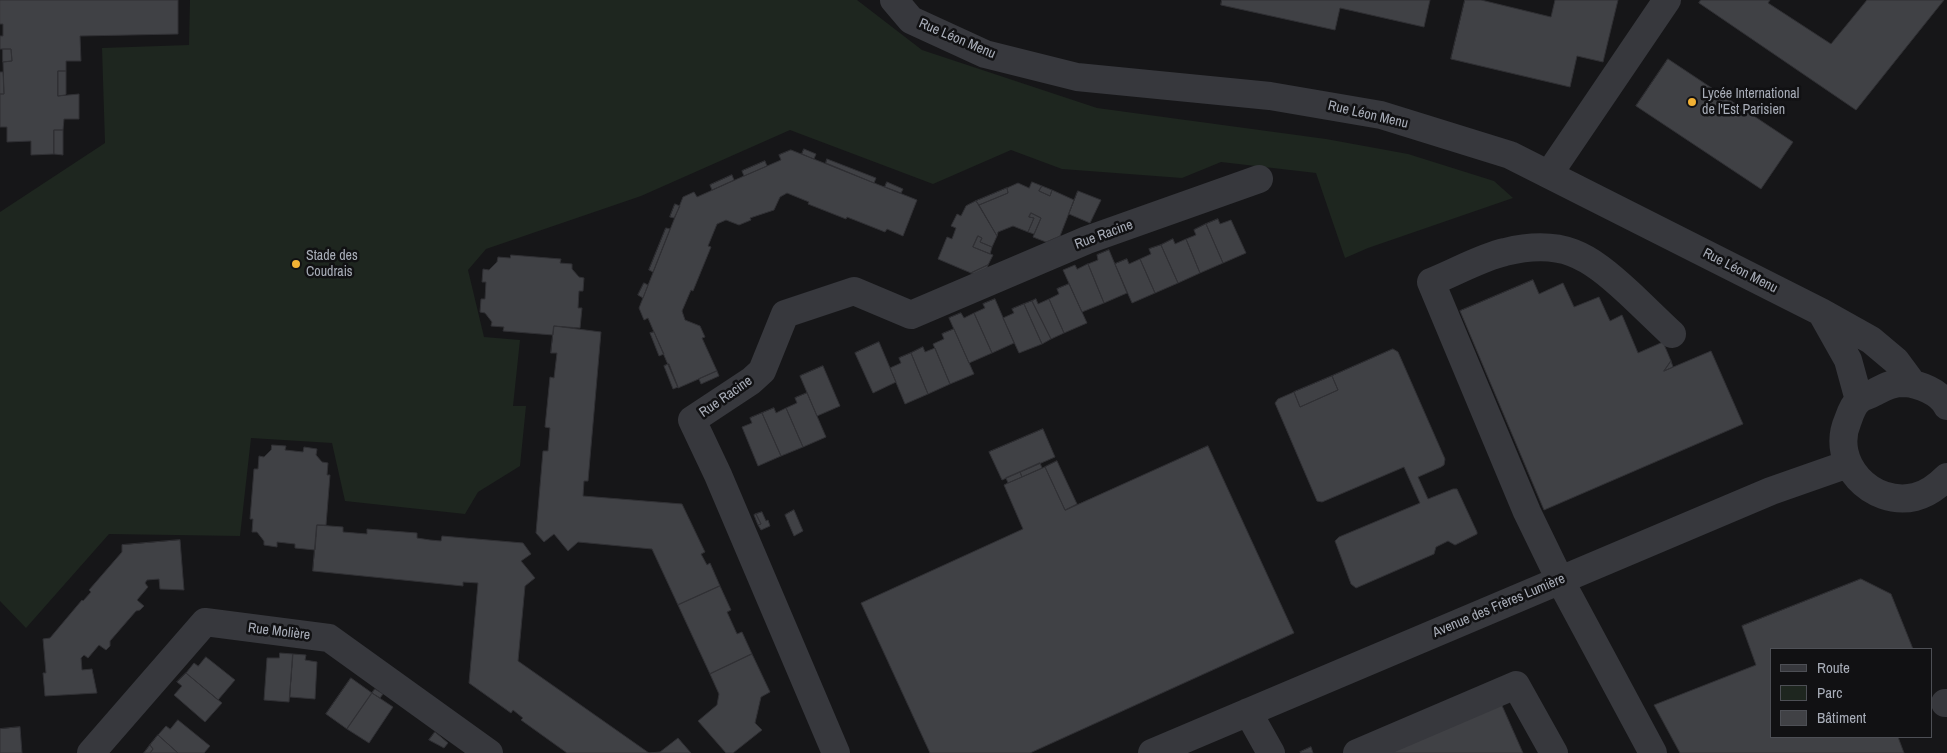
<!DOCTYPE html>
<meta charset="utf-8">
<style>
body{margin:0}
#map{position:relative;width:1947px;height:753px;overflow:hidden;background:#161618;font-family:"Archivo Narrow",sans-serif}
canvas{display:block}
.legend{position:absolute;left:1770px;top:648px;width:162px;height:90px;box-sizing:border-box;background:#111113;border:1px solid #4d4f55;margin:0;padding:6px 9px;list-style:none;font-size:15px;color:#a8adb8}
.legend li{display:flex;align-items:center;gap:10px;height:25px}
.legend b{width:25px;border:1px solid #4d4f55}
</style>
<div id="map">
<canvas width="1947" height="753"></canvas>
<ul class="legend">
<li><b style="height:6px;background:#37383d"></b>Route</li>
<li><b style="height:14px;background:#1e261f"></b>Parc</li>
<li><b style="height:14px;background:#404145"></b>Bâtiment</li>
</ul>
</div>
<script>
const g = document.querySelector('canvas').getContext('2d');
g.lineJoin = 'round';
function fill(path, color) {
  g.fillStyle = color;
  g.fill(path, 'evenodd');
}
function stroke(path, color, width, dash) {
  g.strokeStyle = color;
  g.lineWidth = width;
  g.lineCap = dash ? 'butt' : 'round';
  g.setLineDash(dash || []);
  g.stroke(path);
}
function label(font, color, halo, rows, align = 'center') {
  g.font = font + ' "Archivo Narrow",sans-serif';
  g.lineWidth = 5;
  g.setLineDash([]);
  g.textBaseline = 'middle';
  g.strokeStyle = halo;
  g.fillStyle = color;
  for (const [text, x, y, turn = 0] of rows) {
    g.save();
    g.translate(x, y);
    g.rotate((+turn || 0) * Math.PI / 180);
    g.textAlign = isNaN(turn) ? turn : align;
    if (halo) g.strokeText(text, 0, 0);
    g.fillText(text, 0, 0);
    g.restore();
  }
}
fill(new Path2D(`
 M190,0h667l65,50 175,58 229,31 82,15 86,27 19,17 -145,50 -23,10 -29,-85 -95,-11 -39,16 -120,-9 -51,-19 -78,34 -143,-54 -149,66 -155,53 -18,21 16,67 36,3 -7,66h13l-6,60 -42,26 -13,22 -120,-13 -13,-58 -81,-5 -11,98 -131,-2 -83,94 -26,-27v-389l105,-69 -3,-95 87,-3z`), '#1e261f');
const building = new Path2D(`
 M0,0h178v34l-98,2 1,25h-15v10h-8v25l21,-2v25h-15l-1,11h-9v24l-23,1v-14l-24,1v-15h-7v-33h4l-1,-32 9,-1 -1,-12h-11v-13h3v-12h-3z
 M1222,0h208l-6,27 -84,-19 -5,22 -114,-25z
 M1465,0h16l70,17 4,-17h63l-15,62 -26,-6 -7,31 -119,-28z
 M1701,0h69l-2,3 63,41 36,-44h77l-88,110 -157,-107z
 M3,49h8l1,12 -9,1z
 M1668,59l125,83 -32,47 -125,-83z
 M58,71h8v23l-1,1 -7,1z
 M0,72h3l1,22h-4z
 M54,130h9v25l-9,-1z
 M804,149l12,5 -2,5 -12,-5z
 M791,150l126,50 -14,36 -16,-7 -2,3 -38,-15 -1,2 -38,-15 1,-2 -22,-9 -7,4 -6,13 -24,8 1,2 -12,5 -13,-5 -9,4 -9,22 3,1 -18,44 -2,-1 -9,21 3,9 15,6 5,11 -3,1 15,33 -39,17 -30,-70 -4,2 -5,-12 44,-111 11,-5 3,5 47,-21 37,-16 -2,-5z
 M827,159l49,19 -2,5 -48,-20z
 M765,161l2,5 -23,10 -2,-5z
 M732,175l2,5 -22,10 -2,-5z
 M887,182l16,7 -2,4 -16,-6z
 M1032,182l10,4 -3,5 11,5 2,-6 22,10 -14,36 -14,6 -13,-5 8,-19 -10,-5 -2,4 5,1 -6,14 -15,-6 -15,6 -1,4 -18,-31 29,-12 -1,-5 11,-5 11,5z
 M1042,186l10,4 -2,6 -11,-5z
 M1007,188l1,5 -29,12 -3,-4z
 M1078,191l23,9 -11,23 -21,-9z
 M976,201l21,35 -5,11 -12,-5 2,-4 -4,-2 -5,11 20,8 -5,10 -17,8 -33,-14 9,-22 5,2 4,-11 -5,-2 6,-12 4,2 5,-10z
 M675,204l5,2 -6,12 -4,-1z
 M1031,213l10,5 -7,16 -6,-2 6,-14 -5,-1z
 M1218,219l2,5 11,-4 15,33 -23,10 -17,-39z
 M1206,224l17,39 -23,10 -14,-34 10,-4 -2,-5z
 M666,228l4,1 -17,43 -4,-2z
 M978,236l4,2 -2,4 12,5 -2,7 -17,-7z
 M1173,239l2,5 11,-5 14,34 -22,10 -17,-38z
 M1161,245l17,38 -23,10 -15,-34 11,-5 -2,-5z
 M1109,250l18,43 -23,10 -16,-39 10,-4 -1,-5z
 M511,255l50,4 -1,4 12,1v5l7,8 5,1 -1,13h-4l-1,17h4l-2,20 -26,-2 -1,9 -50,-4 1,-4 -13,-1 1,-4 -7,-9 -5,-1 1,-13h4l1,-17h-4l1,-13 6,1 8,-8 1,-5 12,1z
 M1127,259l2,5 11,-5 15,34 -23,10 -17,-39z
 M1088,264l16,39 -22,9 -19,-42 12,-5 2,4z
 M988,265l-1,3 -13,6 -3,-1z
 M1533,280l6,14 24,-11 11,24 25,-10 11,24 12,-6 16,38 25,-11 8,19 -7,10 47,-20 32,73 -199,86 -84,-199z
 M644,283l4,2 -5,13 -5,-3z
 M1069,284l18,39 -23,10 -15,-34 10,-5 -2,-5z
 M995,299l19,44 -22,10 -18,-40 11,-5 -2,-4z
 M1036,299l2,5 11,-5 15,34 -13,6 -19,-38z
 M1032,301l19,38 -9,5 -18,-40z
 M1024,304l18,40 -23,9 -16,-35 11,-5 -2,-4z
 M961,313l3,5 10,-5 18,40 -23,10 -20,-45z
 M554,326l47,6 -13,149h-4l-1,15 99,8 23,48 -4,2 6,11 3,-2 10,23 -42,19 -26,-56 -74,-7 -10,9 -14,-17 -10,8 -8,-9 7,-82h5l2,-23 -5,-1 5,-50 4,1 3,-25h-6z
 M954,329l20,45 -24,10 -17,-40 11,-5 -2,-5z
 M654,332l10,22 -5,2 -9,-23z
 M879,342l17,40 -23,11 -18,-40z
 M923,347l2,5 10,-4 15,36 -22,10 -17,-41z
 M1393,349l5,3 47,107 -1,6 -3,2 -23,10 10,22 25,-10h4l20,43v2l-22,11 -7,-4 -12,6 -2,7 -78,34 -5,-4 -16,-43 4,-4 81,-34 -16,-36 -82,35 -5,-1 -42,-98 3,-4 16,-7 6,15 38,-17 -6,-14z
 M911,353l17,41 -23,10 -15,-36 11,-5 -2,-5z
 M1671,361l2,6 -9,4z
 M669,364l9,23 -5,2 -9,-23z
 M823,366l17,40 -23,10 -17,-40z
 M717,371l2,5 -18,8 -2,-5z
 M1332,376l6,14 -38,17 -6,-15z
 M807,393l19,44 -23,10 -17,-39 11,-5 -2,-5z
 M774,408l2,5 10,-5 17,39 -22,9 -19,-43z
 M762,413l19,43 -23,10 -16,-39 10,-4 -2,-5z
 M1043,429l12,28 -53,23 -13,-28z
 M272,445l14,1 -1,4 18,2 1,-5 13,2 -1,6 6,7 6,1 -1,12h3l-4,50h-9l-2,25 -20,-2v-4l-18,-2v5l-13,-2v-4l-7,-9h-5l1,-13h-3l4,-50h4l1,-13 5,1 7,-7z
 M1208,446l86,187 -264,120h-100l-69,-150 162,-74 -19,-44 4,-2 37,-16 20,43z
 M1057,461l20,43 -12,6 -20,-43z
 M1040,463l2,5 -20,9 -2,-5z
 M1020,472l2,5 -14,6 -2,-5z
 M794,510l9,21 -9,5 -9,-21z
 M762,512l4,9 2,-1 2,6 -9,4 -3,-5 3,-1 -5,-10z
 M756,514l5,10 -3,1 -4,-10z
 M317,525l26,2v5l24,2v-5l50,4v5l13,2 11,1 1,-5 81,7 8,11 -10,7 14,17 -10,8 -7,75 131,92 11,-1 18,-14 13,15h-124l-46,-33 2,-2 -10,-8 -2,3 -42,-30 9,-100 -15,-1v4l-150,-15z
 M180,540l4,50 -24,-1 -1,-10 -12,1 -2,3 3,4 -11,13 7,6 -4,4 -4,1 -26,30v5l-4,4 -7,-5 -11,13 -4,-3 -3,3 1,12 10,-1 5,24 -52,3 -2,-23h3l-3,-34 7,-1 32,-38 1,1 8,-9 -2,-2 33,-38v-7z
 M1861,579l30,15 22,55h-142v88h127l6,16h-224l-26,-48 102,-40 -14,-39z
 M720,586l11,24 -4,2 10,22 5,-2 10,22 -42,20 -32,-69z
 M280,653l13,1 -4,48 -25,-2 3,-42h12z
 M293,654l13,1 -1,5 12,2 -2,37 -25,-2z
 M752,654l18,38 -9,5 -6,26 7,7 -29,23h-7l-28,-32 19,-16 2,-11 -9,-20z
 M206,657l29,23 -17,20 -32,-27 8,-10 4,3z
 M186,673l36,30 -17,19 -31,-27 8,-9 -5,-4z
 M351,678l21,15 -25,36 -21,-15z
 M375,689l8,5 -3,4 -8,-5z
 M372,693l21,14 -24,36 -22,-14z
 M1500,701l23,52h-141z
 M178,720l32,26 -6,7h-26l-20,-18 8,-9 4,3z
 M20,727l2,26h-22v-24z
 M435,732l13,11 -4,5 -15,-8z
 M158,735l20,18h-28l3,-4 -3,-4z
 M150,745l3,4 -3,4h-6z
 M1311,747l2,6h-12l-1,-1z`);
fill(building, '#404145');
stroke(building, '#303034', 1);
stroke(new Path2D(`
 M894,0l17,20 74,34 92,23 193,19 111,19 129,40 311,157 50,28 25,21 17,23
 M1549,174l118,-174
 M1821,312l27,48 11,40
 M1947,406c-7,-14 -28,-22 -42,-23 -14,0 -20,4 -32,10 -5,3 -11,4 -14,7 -6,5 -9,14 -11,20 -19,43 24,87 67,77 13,-3 23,-11 32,-20
 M1945,703h2
 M1248,712l23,41
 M91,753l114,-131 124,16 160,115
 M836,753l-118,-278 -26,-55 59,-39 11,-10 23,-57 69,-23 57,24 176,-75 172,-61
 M1152,753l619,-262 77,-27
 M1357,753l159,-68 38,68
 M1653,753l-93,-173 -33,-68 -96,-230c23,-9 51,-25 74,-30 57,-14 83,3 123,40 15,14 29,28 44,42`), '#37383d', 28);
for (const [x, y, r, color] of [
 [1692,102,5,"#f2b134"],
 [296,264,5,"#f2b134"]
]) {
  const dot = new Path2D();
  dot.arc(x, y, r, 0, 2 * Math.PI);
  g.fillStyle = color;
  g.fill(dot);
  stroke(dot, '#111113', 2);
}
label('14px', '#a8adb8', '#111113', [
 ["Rue Léon Menu",957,39,23],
 ["Rue Léon Menu",1368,115,13],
 ["Rue Racine",1104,235,-20],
 ["Rue Léon Menu",1740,271,27],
 ["Rue Racine",726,397,-35],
 ["Avenue des Frères Lumière",1499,606,-23],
 ["Rue Molière",279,632,7]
]);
label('14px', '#a8adb8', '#111113', [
 ["Lycée International",1702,94],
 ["de l'Est Parisien",1702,110],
 ["Stade des",306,256],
 ["Coudrais",306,272]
], 'left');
</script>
